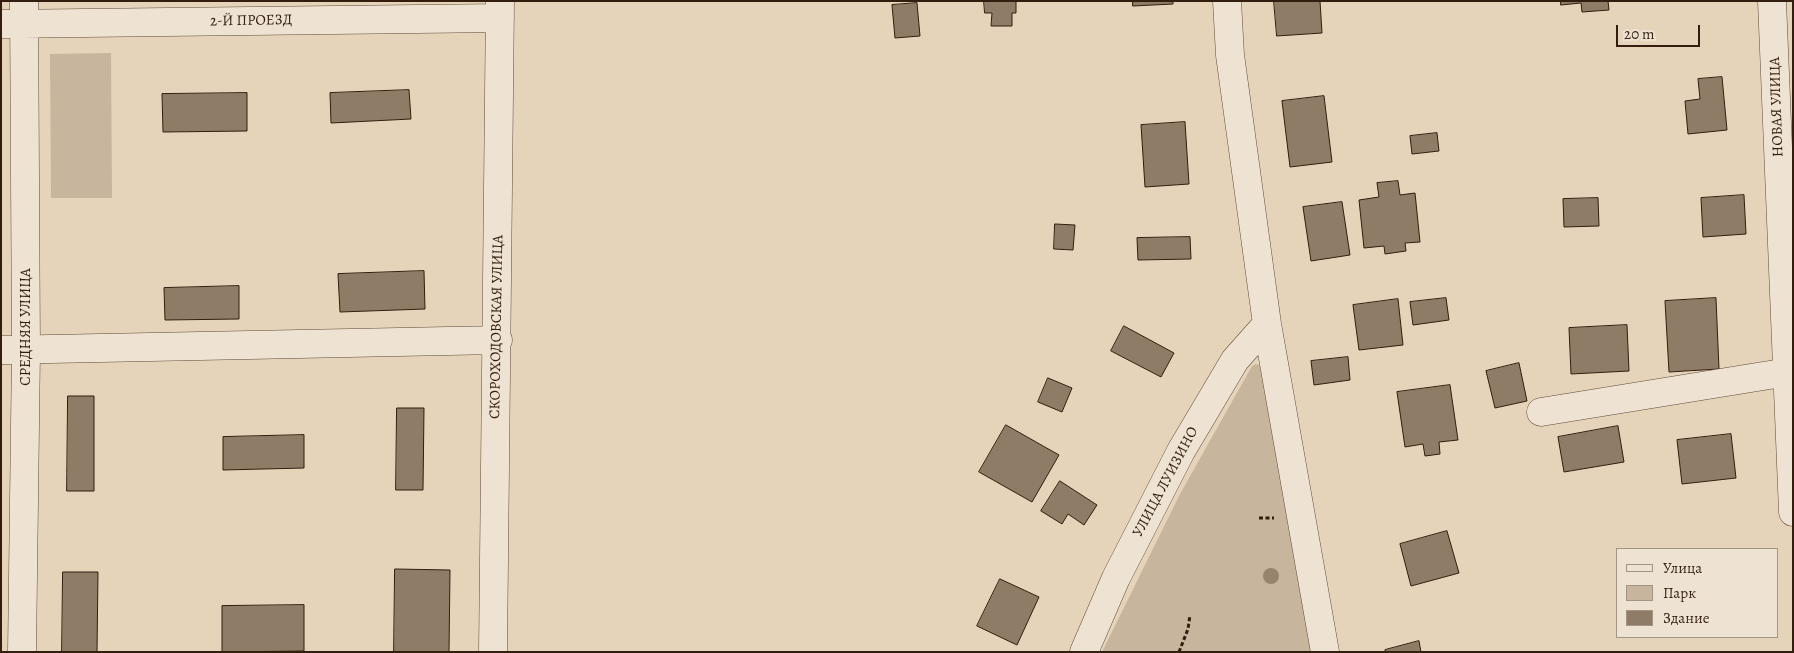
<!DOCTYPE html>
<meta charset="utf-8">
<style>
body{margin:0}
#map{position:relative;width:1794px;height:653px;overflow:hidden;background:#e5d4ba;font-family:Alegreya,serif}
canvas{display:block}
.frame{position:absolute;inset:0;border:2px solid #321d0e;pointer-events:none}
.legend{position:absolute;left:1616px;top:548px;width:162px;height:90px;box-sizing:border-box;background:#eee3d2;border:1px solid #a39484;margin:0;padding:6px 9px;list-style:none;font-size:15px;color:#321d0e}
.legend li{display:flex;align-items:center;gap:10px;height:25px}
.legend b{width:25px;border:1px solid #a39484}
.scale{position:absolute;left:1616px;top:25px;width:84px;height:22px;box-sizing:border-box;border:2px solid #321d0e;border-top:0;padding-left:6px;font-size:15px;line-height:18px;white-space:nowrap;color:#321d0e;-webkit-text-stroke:4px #eee3d2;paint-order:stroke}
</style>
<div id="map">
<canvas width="1794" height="653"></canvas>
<div class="frame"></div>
<ul class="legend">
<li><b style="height:6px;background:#eee3d2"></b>Улица</li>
<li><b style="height:14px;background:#c7b59d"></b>Парк</li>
<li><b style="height:14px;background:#8f7c67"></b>Здание</li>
</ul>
<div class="scale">20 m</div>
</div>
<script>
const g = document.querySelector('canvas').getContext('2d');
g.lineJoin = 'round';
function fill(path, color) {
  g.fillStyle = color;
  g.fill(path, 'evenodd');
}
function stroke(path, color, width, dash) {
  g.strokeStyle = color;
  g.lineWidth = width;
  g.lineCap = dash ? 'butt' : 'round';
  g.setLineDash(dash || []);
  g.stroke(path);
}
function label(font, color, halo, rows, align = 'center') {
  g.font = font + ' Alegreya,serif';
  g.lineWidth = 4;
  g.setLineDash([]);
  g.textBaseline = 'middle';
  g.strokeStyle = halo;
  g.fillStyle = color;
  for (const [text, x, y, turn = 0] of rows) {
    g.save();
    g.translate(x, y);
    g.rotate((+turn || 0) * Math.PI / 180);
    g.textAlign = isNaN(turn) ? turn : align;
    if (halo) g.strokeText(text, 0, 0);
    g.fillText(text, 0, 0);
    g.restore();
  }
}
fill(new Path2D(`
 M111,53l1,145h-61l-1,-144z
 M1256,364l6,2 56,286h-216l78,-158 72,-128z`), '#c7b59d');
const building = new Path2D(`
 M984,1h32v12h-4v13h-21l1,-13h-7z
 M1133,1h40v3l-40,2z
 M1274,1h46l2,32 -45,3z
 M1561,1h47l1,9 -27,2 -1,-9 -20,2z
 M917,3l3,33 -25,2 -3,-33z
 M1722,77l5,53 -39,4 -3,-33 15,-2 -2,-20z
 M409,90l2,29 -80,4 -1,-30z
 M247,93v38l-84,1 -1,-38z
 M1324,96l8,66 -42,5 -8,-66z
 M1185,122l4,62 -44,3 -4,-62z
 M1437,133l2,18 -27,3 -2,-18z
 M1398,181l2,14 15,-2 5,49 -15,1 1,8 -21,3 -1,-8 -20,2 -5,-48 20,-3 -2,-14z
 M1744,195l2,39 -43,3 -2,-39z
 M1598,198l1,28 -35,1 -1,-28z
 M1342,202l8,53 -39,6 -8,-54z
 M1055,224l20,1 -2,25 -19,-1z
 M1190,237l1,22 -53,1 -1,-22z
 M424,271l1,38 -85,3 -2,-38z
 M239,286v33l-74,1 -1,-32z
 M1446,298l3,22 -36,5 -3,-23z
 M1716,298l3,71 -50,3 -4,-71z
 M1398,299l5,46 -44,5 -6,-45z
 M1627,325l2,46 -58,3 -2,-46z
 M1124,326l50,27 -13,24 -50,-26z
 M1348,357l2,23 -36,5 -3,-24z
 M1519,363l8,38 -32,7 -9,-37z
 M1048,378l24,10 -10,24 -24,-10z
 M1450,385l8,55 -19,2 1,12 -15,2 -2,-12 -18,3 -8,-55z
 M68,396h26v95h-27z
 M397,408h27l-1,82h-27z
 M1006,425l53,30 -27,47 -53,-30z
 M1618,426l6,36 -60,10 -6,-35z
 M1731,434l5,44 -54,6 -5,-44z
 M304,435v33l-81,2v-33z
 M1060,481l37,24 -13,20 -16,-11 -6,10 -21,-13z
 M1447,531l12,42 -48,13 -11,-42z
 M395,569l55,1 -1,82h-55z
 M63,572h35l-1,80h-35z
 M1000,579l39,18 -22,48 -40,-19z
 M304,605v46l-82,1v-46z
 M1419,641l2,11h-36v-2z`);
fill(building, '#8f7c67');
stroke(building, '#321d0e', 1);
const minor = new Path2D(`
 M1227,1l3,54 37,269 58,328
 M1772,1l21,511
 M1,24l499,-6
 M1,350l497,-10
 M1541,412l247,-40
 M22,652l4,-301 -2,-350
 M493,652l7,-651
 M1084,652l32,-74 65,-127 54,-91 32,-36`);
stroke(minor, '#5f4b39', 29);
stroke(new Path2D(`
 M1259,518h15
 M1179,652l9,-23 2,-14`), '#321d0e', 3, [4, 2.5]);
stroke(minor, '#eee3d2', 28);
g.fillStyle = '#97846f';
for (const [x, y] of [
 [1271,576]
]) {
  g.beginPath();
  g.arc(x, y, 8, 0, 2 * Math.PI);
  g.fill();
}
label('15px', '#321d0e', '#eee3d2', [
 ["2-Й ПРОЕЗД",251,21,-1],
 ["НОВАЯ УЛИЦА",1777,107,-92],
 ["СРЕДНЯЯ УЛИЦА",26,327,-90],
 ["СКОРОХОДОВСКАЯ УЛИЦА",497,327,-89],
 ["УЛИЦА ЛУИЗИНО",1166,482,-62]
]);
</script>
